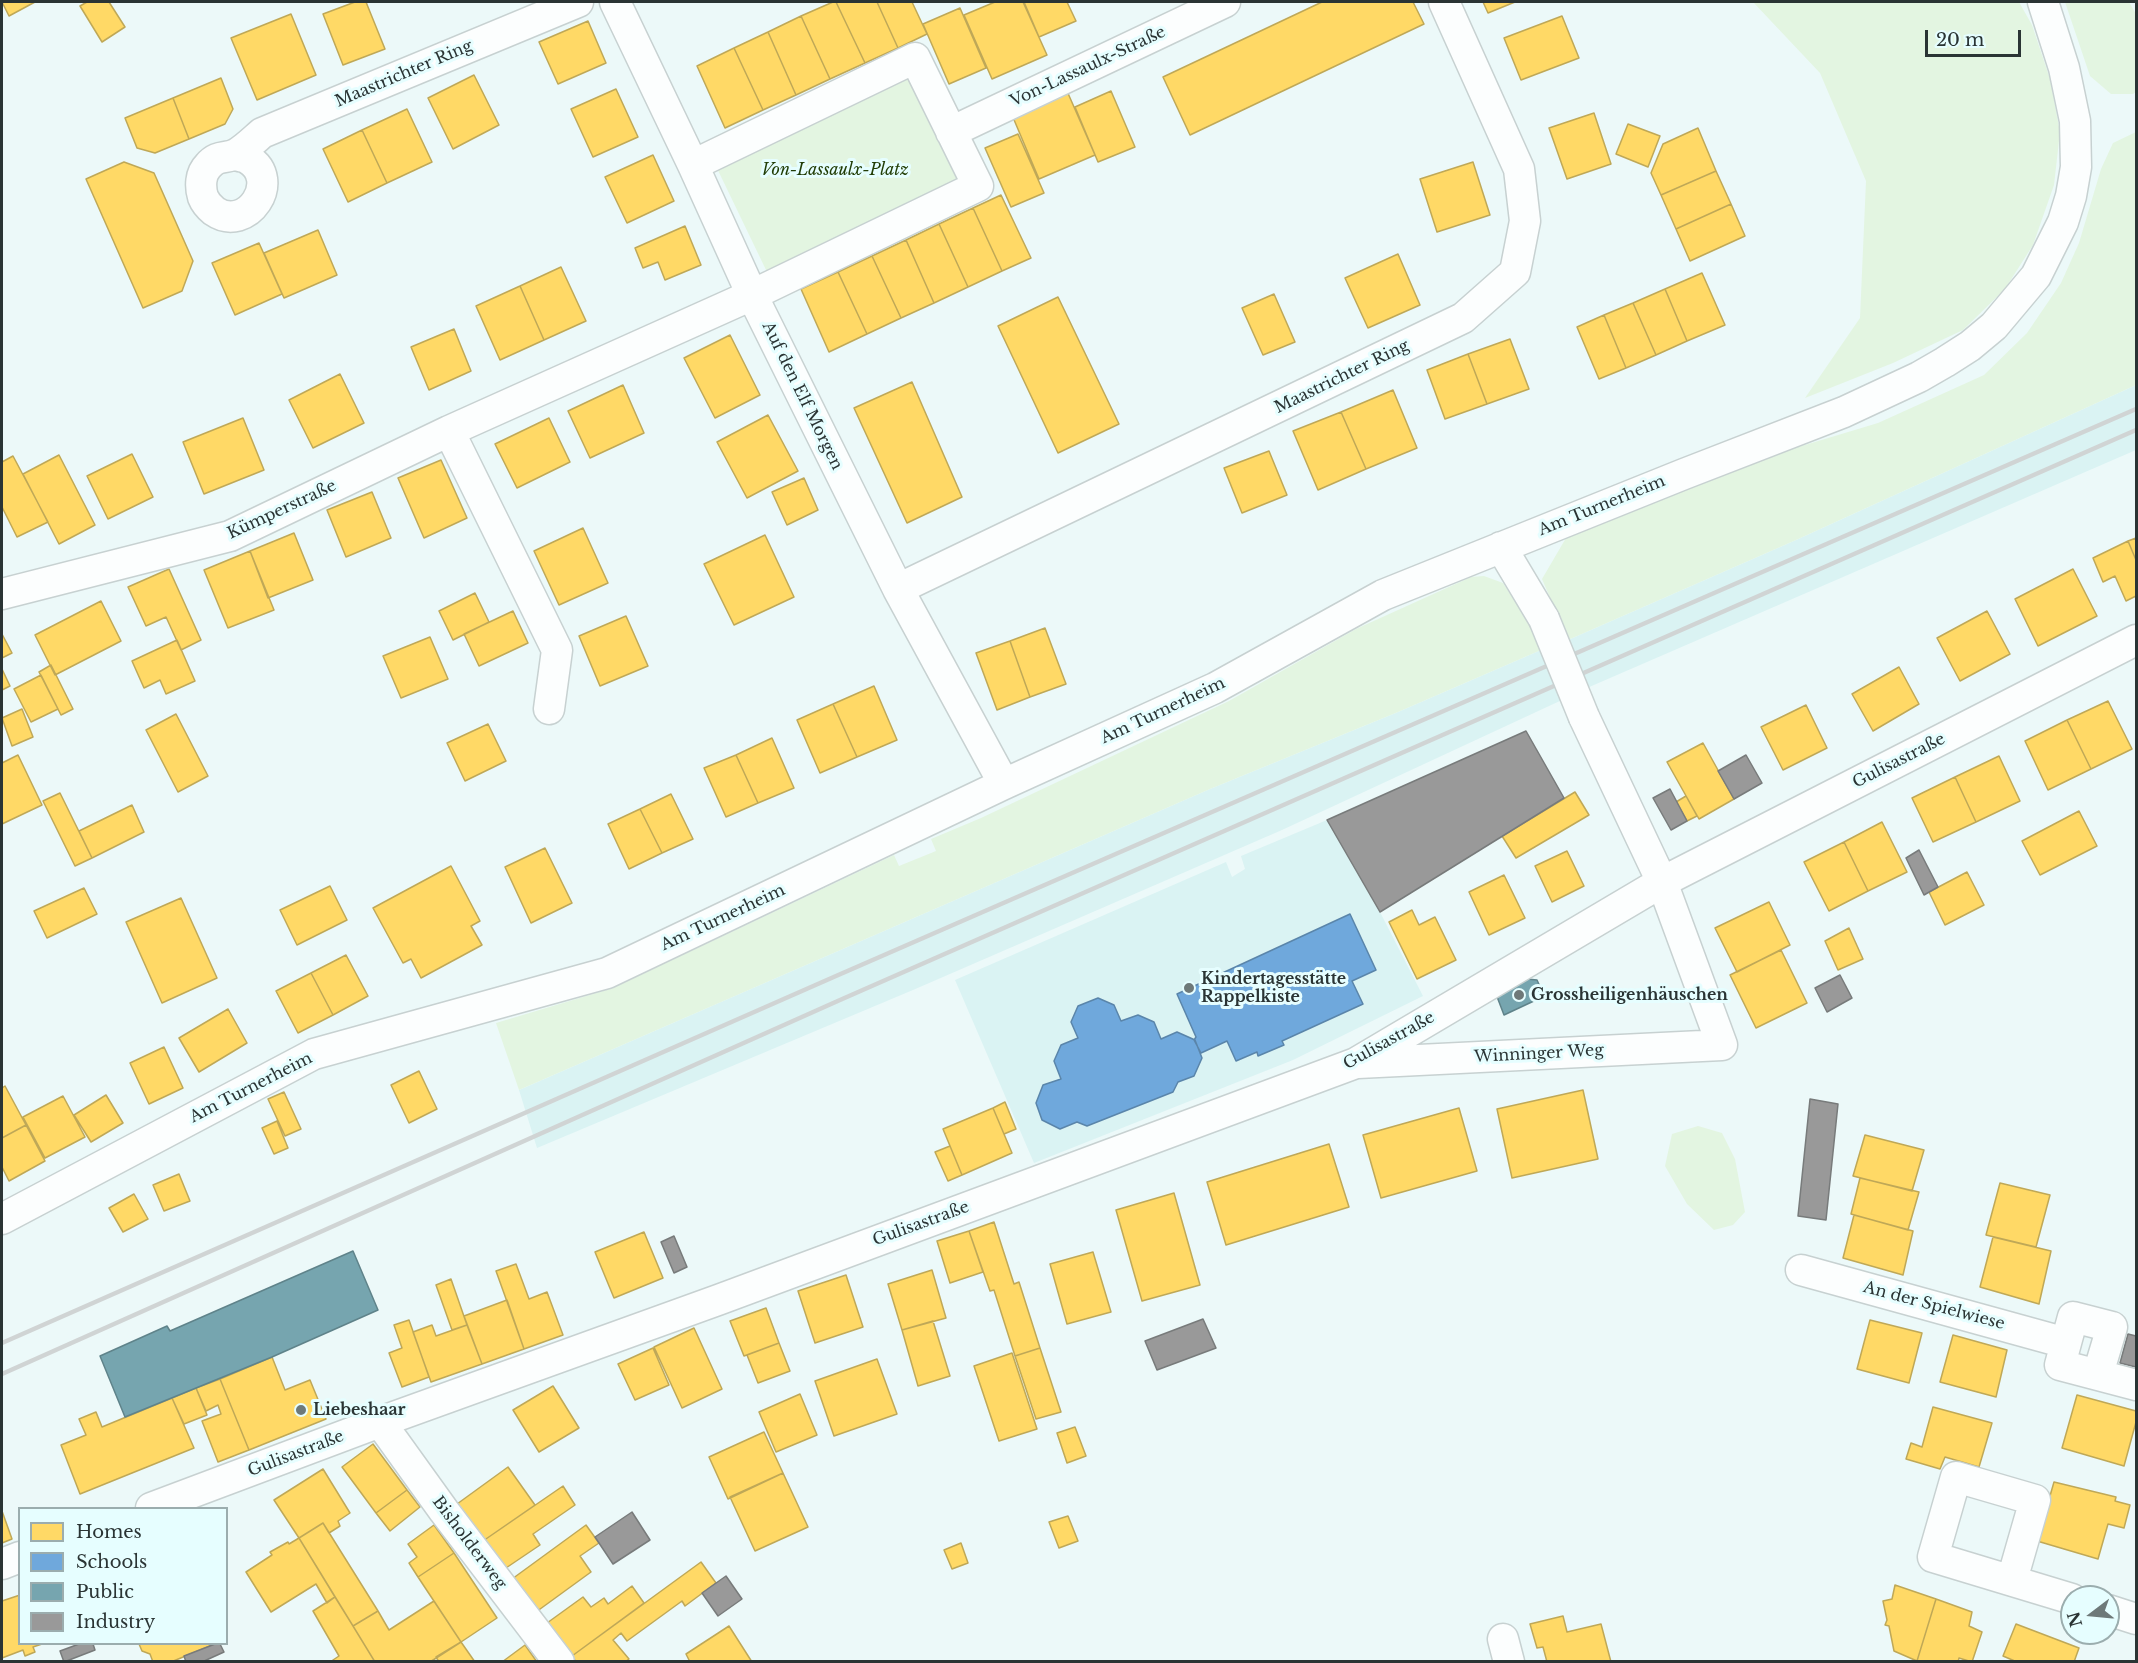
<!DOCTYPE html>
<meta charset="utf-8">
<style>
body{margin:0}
#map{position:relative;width:2138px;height:1663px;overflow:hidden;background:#ecf9f9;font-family:"Libre Baskerville",serif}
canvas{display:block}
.frame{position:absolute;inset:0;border:3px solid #2a3434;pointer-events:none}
.legend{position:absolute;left:18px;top:1507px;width:210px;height:138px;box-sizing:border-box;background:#e6feff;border:2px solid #9badae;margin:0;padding:8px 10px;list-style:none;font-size:18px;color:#2a3434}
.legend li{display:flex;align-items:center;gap:12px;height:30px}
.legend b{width:30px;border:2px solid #9badae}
.north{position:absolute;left:2060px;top:1585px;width:60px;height:60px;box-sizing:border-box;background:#e6feff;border:2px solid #9badae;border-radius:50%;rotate:254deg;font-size:16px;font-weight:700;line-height:24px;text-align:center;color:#2a3434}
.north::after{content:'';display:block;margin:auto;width:21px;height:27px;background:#6e7979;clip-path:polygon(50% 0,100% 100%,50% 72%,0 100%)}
.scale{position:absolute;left:1925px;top:30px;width:96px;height:27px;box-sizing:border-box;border:3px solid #2a3434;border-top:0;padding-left:8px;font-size:18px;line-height:21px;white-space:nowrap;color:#2a3434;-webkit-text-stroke:4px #e6feff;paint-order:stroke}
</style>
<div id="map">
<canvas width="2138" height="1663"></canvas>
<div class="frame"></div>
<ul class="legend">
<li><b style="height:16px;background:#ffd966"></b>Homes</li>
<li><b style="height:16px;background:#6fa8dc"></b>Schools</li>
<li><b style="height:16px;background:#76a5af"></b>Public</li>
<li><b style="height:16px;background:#999"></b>Industry</li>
</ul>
<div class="north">N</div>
<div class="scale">20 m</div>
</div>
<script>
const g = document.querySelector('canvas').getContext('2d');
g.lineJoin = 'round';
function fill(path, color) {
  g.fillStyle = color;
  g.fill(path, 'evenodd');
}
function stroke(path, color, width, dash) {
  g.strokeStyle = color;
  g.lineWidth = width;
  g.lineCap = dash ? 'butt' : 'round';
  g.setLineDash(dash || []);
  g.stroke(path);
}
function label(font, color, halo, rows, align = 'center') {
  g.font = font + ' "Libre Baskerville",serif';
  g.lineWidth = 6;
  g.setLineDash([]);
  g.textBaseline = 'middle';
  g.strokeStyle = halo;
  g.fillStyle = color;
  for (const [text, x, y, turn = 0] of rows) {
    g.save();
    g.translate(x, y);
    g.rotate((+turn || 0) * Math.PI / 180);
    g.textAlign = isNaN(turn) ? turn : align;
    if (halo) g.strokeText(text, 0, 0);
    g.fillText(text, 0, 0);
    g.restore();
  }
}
fill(new Path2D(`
 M2136,385v65l-549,238 -19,-48 228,-100z
 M1541,650l21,50 -280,130 -369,160 -376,158 -18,-58 691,-301 188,-77z
 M1327,820l53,92 43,84 -130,64 -259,103 -79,-183 271,-118 6,15 13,-8 -4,-13z`), '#daf3f3');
fill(new Path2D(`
 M1753,2h266l13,23 18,54 10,53 -6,53 -21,60 -28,44 -42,41 -70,33 -88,35 55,-80 6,-137 -46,-108z
 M2065,2h64l7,12v78l-3,2h-22l-21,-18z
 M904,67l54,112 -191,93 -54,-112z
 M2136,132v253l-340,155 -228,100 -26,-61 24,-41 199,-81 113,-34 106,-48 43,-42 34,-50 18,-40 22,-74 12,-26z
 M1484,576l19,7 28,42 10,25 -143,62 -188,77 -691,301 -23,-67 117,-35 281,-133 5,11 37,-15 -5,-12 50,-21 248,-117 127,-72 115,-52z
 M1698,1126l24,7 13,26 10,53 -12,13 -19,5 -27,-26 -22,-38 7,-32z`), '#e3f5e1');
const homes = new Path2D(`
 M2,2h33l-26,14z
 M87,2h22l16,25 -23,15 -22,-36z
 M355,2h11l19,47 -42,16 -20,-51z
 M833,2h3l29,61 -35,16 -29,-63z
 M836,2h41l21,46 -33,15z
 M877,2h35l15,32 -29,14z
 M995,2h28l24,53 -55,24 -28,-64z
 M1024,2h43l9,19 -37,16z
 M1322,2h91l11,22 -234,111 -27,-58z
 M1483,2h32l-27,11z
 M960,8l26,60 -37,16 -26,-60z
 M291,14l25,61 -59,25 -26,-62z
 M801,16l29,63 -34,16 -28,-63z
 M1562,16l17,42 -58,22 -17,-42z
 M588,21l18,42 -48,21 -19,-42z
 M768,32l28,63 -33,15 -29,-62z
 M734,48l29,62 -38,18 -28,-62z
 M474,75l25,50 -46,24 -25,-51z
 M221,78l12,31 -8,15 -36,15 -16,-41z
 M616,89l22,48 -45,20 -22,-48z
 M1067,91l28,64 -56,24 -27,-64z
 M1111,91l24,56 -37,15 -23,-55z
 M173,98l16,41 -34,14 -18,-5 -12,-30z
 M407,109l25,53 -45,21 -25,-53z
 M1594,113l17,51 -44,15 -18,-51z
 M1628,124l32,12 -12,31 -32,-13z
 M1698,128l18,43 -55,24 -10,-22 12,-29z
 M362,130l25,53 -39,19 -25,-53z
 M1018,134l26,59 -33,14 -26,-59z
 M653,155l21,46 -47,22 -22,-46z
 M124,162l30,11 39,88 -11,30 -39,17 -57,-129z
 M1473,162l17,53 -53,17 -17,-53z
 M1716,171l15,33 -55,25 -15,-34z
 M1001,195l30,63 -29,13 -29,-63z
 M1731,204l14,32 -55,25 -14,-32z
 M973,208l29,63 -34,16 -29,-63z
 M939,224l29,63 -34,16 -28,-63z
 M685,226l16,39 -36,15 -7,-18 -15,6 -8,-20z
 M318,230l19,45 -53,23 -20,-45z
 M906,240l28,63 -33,15 -29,-62z
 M259,243l23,51 -47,21 -23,-52z
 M1398,254l22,51 -52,23 -23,-50z
 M872,256l29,62 -34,16 -29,-62z
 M561,267l25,54 -42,19 -24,-54z
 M838,272l29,62 -38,18 -28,-63z
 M1702,273l23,52 -38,16 -22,-52z
 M520,286l24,54 -44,20 -24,-54z
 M1665,289l22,52 -31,14 -23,-52z
 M1274,294l21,48 -32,13 -21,-47z
 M1058,297l61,127 -61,29 -60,-127z
 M1633,303l23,52 -30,13 -22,-53z
 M1604,315l22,53 -27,11 -22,-52z
 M454,329l17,42 -42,19 -18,-43z
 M730,335l30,60 -45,23 -31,-60z
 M1510,339l19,50 -42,15 -19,-50z
 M1468,354l19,50 -42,15 -18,-49z
 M340,374l24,49 -51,25 -24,-48z
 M912,382l50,115 -55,26 -53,-115z
 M623,385l21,48 -54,25 -22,-47z
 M1393,390l24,58 -51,21 -25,-57z
 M1341,412l25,57 -48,21 -25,-59z
 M768,415l30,56 -51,27 -30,-56z
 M243,418l21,52 -60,24 -21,-52z
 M549,418l21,44 -53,26 -22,-44z
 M1269,451l18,44 -45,18 -18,-45z
 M132,454l21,43 -45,22 -21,-43z
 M59,455l36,70 -36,19 -36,-70z
 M13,456l35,66 -31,15 -15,-30v-45z
 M441,460l26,58 -43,20 -26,-60z
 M804,478l14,32 -31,15 -15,-33z
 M372,492l19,46 -45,19 -19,-47z
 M583,528l25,55 -49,22 -25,-54z
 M294,533l19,47 -45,18 -18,-47z
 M765,535l29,62 -60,28 -30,-61z
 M2136,538v22l-8,-19z
 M2128,541l8,19v36l-10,5 -11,-25 -12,6 -10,-24z
 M250,551l24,59 -46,18 -24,-58z
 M169,569l32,71 -20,10 -15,-33 -20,9 -18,-39z
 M2073,569l24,47 -59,30 -23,-47z
 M475,593l14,29 -36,18 -14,-29z
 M101,601l20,40 -66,34 -20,-40z
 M513,611l15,32 -49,23 -15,-32z
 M1987,611l23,43 -50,27 -23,-43z
 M626,616l22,50 -48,20 -21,-50z
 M1045,628l21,56 -36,13 -20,-56z
 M2,634l10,19 -10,5z
 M430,637l18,42 -47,19 -18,-42z
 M177,640l18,41 -29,13 -6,-14 -16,8 -12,-27z
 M1010,641l20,56 -33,13 -21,-57z
 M51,665l22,44 -12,6 -22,-43z
 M1899,667l20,37 -46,27 -21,-37z
 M2,669l8,17 -8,4z
 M41,675l17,34 -27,13 -17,-33z
 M874,686l23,54 -40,17 -24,-53z
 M2108,701l24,48 -41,20 -24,-49z
 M833,704l24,53 -37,16 -23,-53z
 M1806,705l21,43 -44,22 -22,-43z
 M22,709l11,28 -21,9 -10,-28z
 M176,714l32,62 -30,16 -32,-62z
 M2067,720l24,49 -43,21 -23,-49z
 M488,724l18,37 -41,20 -18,-38z
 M772,738l22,50 -36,15 -22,-48z
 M1703,743l31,56 -35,20 -32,-57z
 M18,755l24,50 -40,19v-61z
 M736,755l22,48 -32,14 -22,-49z
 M1999,756l21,45 -44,21 -21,-45z
 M1955,777l21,45 -43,20 -21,-44z
 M1575,792l14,23 -73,43 -14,-22z
 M60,793l32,65 -17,8 -32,-65z
 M671,794l22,45 -31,14 -22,-44z
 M1686,796l11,20 -10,5 -11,-19z
 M132,805l12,27 -52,26 -13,-27z
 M640,809l22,44 -33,16 -21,-45z
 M2079,811l18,35 -57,29 -18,-34z
 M1882,822l25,50 -39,19 -24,-49z
 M1844,842l24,49 -39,20 -25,-49z
 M545,848l27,55 -41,20 -26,-56z
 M1567,851l17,35 -32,16 -17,-36z
 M451,866l29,55 -9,5 11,19 -61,33 -10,-19 -8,4 -30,-55z
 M1967,872l17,33 -39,20 -16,-33z
 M1504,875l21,43 -36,17 -20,-43z
 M330,886l17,34 -50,25 -17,-35z
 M84,888l13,26 -50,24 -13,-27z
 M181,898l36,80 -55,25 -36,-81z
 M1769,902l21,43 -53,27 -22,-44z
 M1412,910l7,15 16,-8 21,43 -39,19 -28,-57z
 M1849,928l14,31 -25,11 -13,-29z
 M1781,950l26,53 -51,25 -26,-53z
 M346,955l22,41 -35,19 -22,-42z
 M311,973l22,42 -35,18 -22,-42z
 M228,1009l19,34 -48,29 -20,-34z
 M164,1047l19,41 -34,16 -19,-41z
 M419,1071l18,38 -28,14 -18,-38z
 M5,1086l21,39 -24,13v-50z
 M1583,1090l15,69 -86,19 -15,-69z
 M284,1092l17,37 -16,7 -17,-37z
 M106,1095l17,28 -32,19 -17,-27z
 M63,1096l22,41 -40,21 -22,-41z
 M1005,1102l11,27 -12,5 -11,-26z
 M993,1108l19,45 -50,22 -19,-46z
 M1459,1108l18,63 -96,27 -18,-63z
 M277,1121l11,27 -14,6 -12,-26z
 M26,1125l19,36 -36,20 -7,-14v-29z
 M1865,1135l59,15 -12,41 -59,-15z
 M1329,1144l20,63 -123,38 -19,-63z
 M950,1146l12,29 -14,6 -13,-29z
 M179,1174l11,27 -26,10 -11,-26z
 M1860,1178l59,14 -11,38 -57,-16z
 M2000,1183l50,12 -14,52 -50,-12z
 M1174,1193l26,92 -58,16 -26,-91z
 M134,1194l14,25 -25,13 -14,-24z
 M1854,1215l59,16 -10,44 -60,-17z
 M994,1222l20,62 5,-2 21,66 -25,8 -21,-66 -4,1 -21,-60z
 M969,1231l14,41 -33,11 -13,-42z
 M644,1232l19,46 -49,20 -19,-46z
 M1993,1237l58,14 -12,53 -59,-17z
 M1093,1252l18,60 -44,12 -17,-60z
 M516,1264l13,35 18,-7 16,43 -39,14 -28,-78z
 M932,1270l14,48 -44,12 -14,-46z
 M846,1275l17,52 -48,16 -17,-52z
 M451,1279l16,46 -15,5 -16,-45z
 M507,1300l17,49 -42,15 -18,-48z
 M766,1308l13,35 -35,13 -14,-35z
 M409,1320l20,57 -27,10 -13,-34 13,-5 -8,-23z
 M1870,1320l52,13 -13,50 -52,-14z
 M933,1321l17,55 -32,10 -16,-56z
 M432,1325l4,11 31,-11 15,39 -51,18 -18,-50z
 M694,1328l28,61 -40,19 -28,-61z
 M1953,1335l54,15 -11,47 -56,-15z
 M779,1343l11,28 -32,12 -11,-28z
 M653,1348l16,37 -34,15 -17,-36z
 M1040,1348l21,64 -25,7 -21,-63z
 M1012,1353l25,76 -38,12 -25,-75z
 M272,1357l13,33 25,-10 16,39 -77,31 -29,-71z
 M877,1359l20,55 -63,22 -19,-55z
 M220,1379l29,71 -31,12 -16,-41 19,-7 -3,-9 -12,6 -10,-23z
 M553,1386l26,42 -40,24 -26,-42z
 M196,1388l11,27 -23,9 -12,-26z
 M800,1394l17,41 -41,17 -17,-40z
 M2077,1395l59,16v11l-12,44 -62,-18z
 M172,1398l22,50 -114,46 -19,-49 25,-10 -7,-16 17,-7 6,15z
 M1933,1407l59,16 -13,44 -34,-10 -5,12 -34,-10 5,-16 11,4z
 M1075,1427l11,29 -19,7 -10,-30z
 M764,1432l19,41 -55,26 -19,-42z
 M373,1444l34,46 -31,23 -34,-46z
 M508,1467l27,38 -52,36 -26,-37z
 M323,1469l27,44 -12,8 2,5 -11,7 -6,-10 -24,15 -25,-38z
 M783,1473l25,54 -53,24 -25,-54z
 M2054,1482l62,15 -1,4 15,4 -6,23 -16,-4 -10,35 -61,-18z
 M563,1486l12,19 -42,29 7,11 -37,25 -20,-29z
 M407,1490l13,17 -30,24 -14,-18z
 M2,1511l10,28 -10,4z
 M1068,1516l10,25 -19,7 -10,-26z
 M323,1523l55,88 -25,15 -54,-88z
 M434,1525l20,28 -36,24 -9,-14 8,-6 -9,-13z
 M586,1525l13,18 -19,13 11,16 -55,40 -24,-33z
 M299,1538l36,59 -8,6 -11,-19 -45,28 -25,-40 26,-17 -2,-3 18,-10 1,2z
 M961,1543l7,20 -16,6 -8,-19z
 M454,1553l43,65 -36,24 -43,-65z
 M701,1562l15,21 -31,23 -3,-5 -55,40 -6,-8 -8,7 16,19 -4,3h-49l-4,-6z
 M1895,1585l41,14 -19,62 -23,-10 -5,-25 -4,-1 2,-5 -4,-19 9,-2z
 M632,1586l12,17 -72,53 -25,-33 36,-26 8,10 13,-9 4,6z
 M20,1595v49h22l-9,3 2,5 -10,4 -2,-6 -21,8v-57z
 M335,1597l18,29 22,36h-45l9,-6 -26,-45z
 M1936,1599l36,13 -3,14 13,6 -10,30 -13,-4 -1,4 -41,-1z
 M434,1601l27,41 -31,20h-55l-22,-36 25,-15 11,19z
 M1563,1616l4,16 34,-8 10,38h-64l-4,-15 -6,1 -7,-24z
 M2016,1624l63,24 -5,14h-57l-14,-6z
 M729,1626l23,36h-62l-4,-8z
 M461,1642l14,20h-36l-3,-5z
 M139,1644h70l1,2 -39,16h-18l-3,-8 -8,-3z
 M525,1645l12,17h-35z`);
fill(homes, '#ffd966');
stroke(homes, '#bfa857', 1.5);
const schools = new Path2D(`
 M1350,914l26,56 -24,11 11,23 -81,37 2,4 -26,11 -1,-4 -21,9 -9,-20 -26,12 -7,-13 2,-3 -19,-43z
 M1098,998l16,7 7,16 17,-6 16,7 7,17 16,-7 18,8 7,18 -8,18 -16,6 -5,10 -86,34 -10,-4 -17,7 -18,-9 -6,-17 7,-18 18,-6 -7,-18 7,-16 17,-7 -7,-16 7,-16z`);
fill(schools, '#6fa8dc');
stroke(schools, '#5a85aa', 1.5);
const public = new Path2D(`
 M1527,979l10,1 5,11 -6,9 -32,15 -8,-21z
 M353,1251l25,59 -106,47 -147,60 -25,-61 67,-30 3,5z`);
fill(public, '#76a5af');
stroke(public, '#5f838a', 1.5);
const industry = new Path2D(`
 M1526,731l38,67 -184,114 -53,-92z
 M1746,755l16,28 -28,16 -16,-28z
 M1670,789l17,32 -16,9 -18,-32z
 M1919,850l19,37 -14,8 -18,-37z
 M1840,975l12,23 -25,14 -12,-24z
 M1810,1099l28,5 -12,116 -28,-4z
 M674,1236l13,31 -13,6 -13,-31z
 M1203,1319l13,29 -59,22 -12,-29z
 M2128,1334l8,2v31l-16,-4z
 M632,1512l18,28 -37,24 -18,-27z
 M726,1576l16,23 -24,17 -16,-23z
 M79,1644h14l2,6 -31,12 -4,-11z
 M215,1644h5l4,8 -22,10h-16l-2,-6z`);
fill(industry, '#999');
stroke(industry, '#787b7b', 1.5);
const street = new Path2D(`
 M615,2l78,163 59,130 146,294 106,195
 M951,132l274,-130
 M235,155c4,1 10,2 13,4 35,21 -1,75 -34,52 -5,-4 -9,-9 -11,-14 -3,-10 -3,-23 5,-31 10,-12 18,-7 28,-12 9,-5 18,-14 26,-21l316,-131
 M449,431l108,219 -8,59
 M1501,547l43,72
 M898,589l565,-271 52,-46 10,-51 -6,-52 -75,-167
 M2,594l228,-58 219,-105 303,-136 226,-109 -63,-128 -222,107
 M1358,1063l364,-18 -60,-163 -78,-165
 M2,1219l312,-165 293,-81 397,-189 211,-96 168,-93 301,-121 160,-62 75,-35 26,-15 25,-16 24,-20 42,-50 27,-54 8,-26 5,-29 -1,-46 -11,-53 -21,-66
 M1801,1270l265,73
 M2098,1374l14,-47 -39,-10 -13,48 76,20
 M380,1422l64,89 115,151
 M151,1508l229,-86 338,-122 638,-237 306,-181 474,-242
 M2,1564l18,-7
 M2012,1580l23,-80 -79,-23 -23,80 139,42
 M2108,1610l28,9
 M1503,1639l6,23`);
stroke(street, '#c7d1d1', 33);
stroke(street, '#fcfefe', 30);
stroke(new Path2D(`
 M2,1343l834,-367 1300,-567
 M2,1374l838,-374 1296,-570`), '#d0d4d4', 4.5);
const streetBridge = new Path2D(`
 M1544,619l40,98`);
stroke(streetBridge, '#c7d1d1', 33, []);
stroke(streetBridge, '#fcfefe', 30);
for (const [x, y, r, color] of [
 [1189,988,6,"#6e7979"],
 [1519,995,6,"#6e7979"],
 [301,1410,6,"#6e7979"]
]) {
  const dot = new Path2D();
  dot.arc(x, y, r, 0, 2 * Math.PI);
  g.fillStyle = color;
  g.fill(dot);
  stroke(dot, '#e6feff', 2);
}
label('16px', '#2a3434', '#e6feff', [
 ["Von-Lassaulx-Straße",1088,67,-25],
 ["Maastrichter Ring",404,74,-23],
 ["Maastrichter Ring",1342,377,-26],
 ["Auf den Elf Morgen",802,396,64],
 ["Am Turnerheim",1602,506,-22],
 ["Kümperstraße",282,510,-25],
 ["Am Turnerheim",1163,711,-25],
 ["Gulisastraße",1899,761,-27],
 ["Am Turnerheim",723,918,-25],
 ["Gulisastraße",1389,1041,-29],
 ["Winninger Weg",1539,1054,-3],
 ["Am Turnerheim",251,1088,-27],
 ["Gulisastraße",921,1224,-20],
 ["An der Spielwiese",1934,1306,15],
 ["Gulisastraße",296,1454,-21],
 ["Bisholderweg",469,1543,53]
]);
label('italic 16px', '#213d06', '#e6feff', [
 ["Von-Lassaulx-Platz",835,170]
]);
label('bold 16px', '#2a3434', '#e6feff', [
 ["Kindertagesstätte",1201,979],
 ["Rappelkiste",1201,997],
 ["Grossheiligenhäuschen",1531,995],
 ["Liebeshaar",313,1410]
], 'left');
</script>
